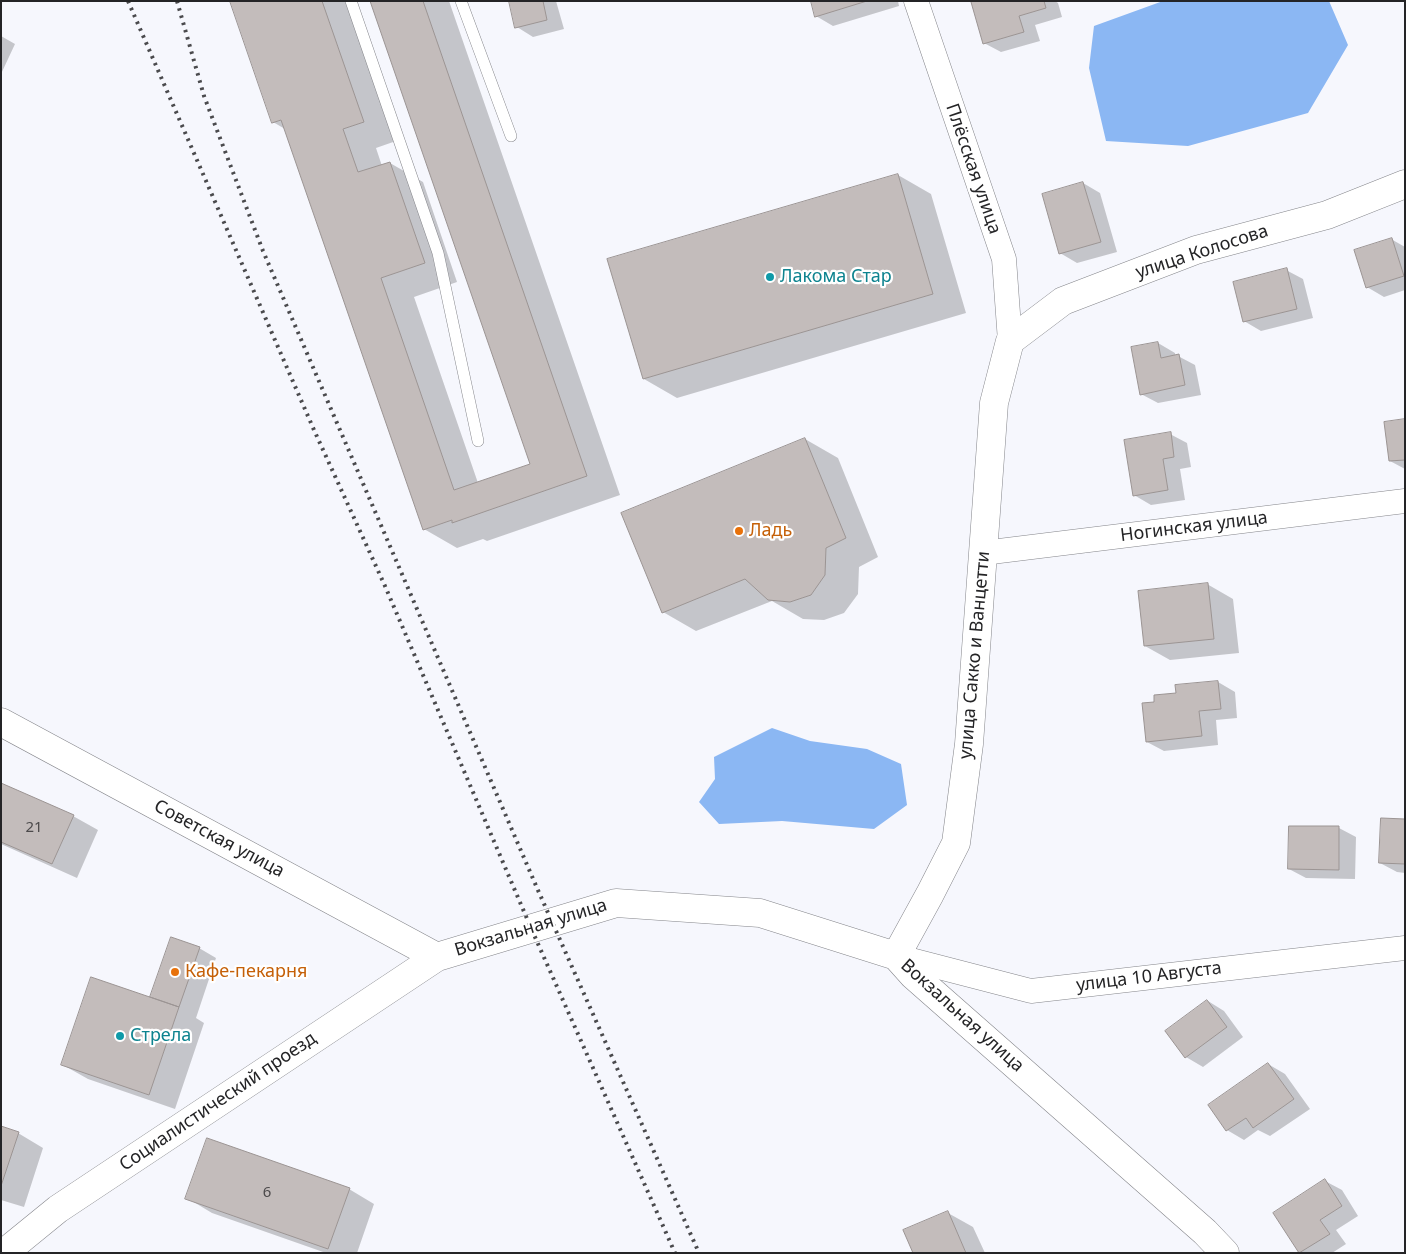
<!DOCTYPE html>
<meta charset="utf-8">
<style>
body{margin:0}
#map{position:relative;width:1406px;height:1254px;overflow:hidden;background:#f6f7fd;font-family:"Noto Sans",sans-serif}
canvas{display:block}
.frame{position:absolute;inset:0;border:2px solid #242426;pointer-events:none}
</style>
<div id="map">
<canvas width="1406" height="1254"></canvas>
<div class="frame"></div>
</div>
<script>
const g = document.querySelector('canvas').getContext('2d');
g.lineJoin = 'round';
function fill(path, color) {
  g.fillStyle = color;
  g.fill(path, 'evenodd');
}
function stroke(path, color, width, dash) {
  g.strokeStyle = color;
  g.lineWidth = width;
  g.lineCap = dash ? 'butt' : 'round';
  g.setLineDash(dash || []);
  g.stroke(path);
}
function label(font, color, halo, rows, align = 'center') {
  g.font = font + ' "Noto Sans",sans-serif';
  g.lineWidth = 4.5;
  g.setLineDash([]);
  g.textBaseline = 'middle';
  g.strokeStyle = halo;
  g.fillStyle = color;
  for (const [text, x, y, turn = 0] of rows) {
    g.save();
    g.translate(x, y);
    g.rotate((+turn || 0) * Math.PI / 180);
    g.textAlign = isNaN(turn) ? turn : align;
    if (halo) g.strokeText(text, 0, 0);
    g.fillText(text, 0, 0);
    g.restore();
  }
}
fill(new Path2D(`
 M1163,1h166l19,44 -40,68 -120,33 -82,-5 -17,-73 5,-42z
 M772,728l38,13 57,8 34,15 6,41 -33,24 -92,-8 -63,3 -20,-22 16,-23 -1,-22z`), '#8bb7f3');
fill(new Path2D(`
 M231,1h117l48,140 -20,7 6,18 8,-3 33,19 34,100 -43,15 64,186 53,-18 -159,-464h77l171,494 -133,46 -4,-2 -26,9 -33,-19 -139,-400 -12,-7z
 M510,1h46l8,28 -31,8 -16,-10z
 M812,1h86l1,5 -66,20 -17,-10z
 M979,1h76l3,2 4,14 -27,8 5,16 -39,11 -17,-9z
 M1,36l14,8 -14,30z
 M898,175l33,19 35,119 -289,85 -33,-19z
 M1083,183l17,10 17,59 -40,11 -17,-10z
 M1391,239l14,8v43l-21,7 -17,-10z
 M1286,270l17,9 10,39 -52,13 -17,-10z
 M1158,343l17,10v3h3l17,9 6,30 -43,8 -17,-9z
 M1405,420v49l-15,-8z
 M1170,434l17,9 4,24 -11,2 5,31 -34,5 -17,-10z
 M805,439l33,19 40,99 -19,10 -1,27 -14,19 -20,7 -21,-1 -31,-18 -76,30 -33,-19z
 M1207,584l26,15 6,54 -69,7 -25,-14z
 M1218,682l17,10 2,26 -21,2 2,25 -54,6 -17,-9 9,-39 22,-9z
 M1,784l72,32 25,14 -21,48 -76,-34z
 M1405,820v53l-8,-1 -17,-9z
 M1290,827l49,1 17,9 -1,42 -49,-1 -17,-9z
 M199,948l17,10 -20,60 8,5 -29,86 -87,-30 -25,-14 93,-65 -5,-3z
 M1208,1001l16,10 19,26 -40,30 -17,-10z
 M1268,1064l17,10 25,35 -40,27 -12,-6 -14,10 -17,-10z
 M1,1128l17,5 25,15 -19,59 -23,-7z
 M1325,1181l17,9 16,26 -22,14 10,14 -14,9h-31l-26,-40z
 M349,1189l25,15 -17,49h-31l-114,-40 -25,-15z
 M948,1213l25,14 12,26h-71z`), '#0003');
const building = new Path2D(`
 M230,1h92l42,121 -21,7 15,43 32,-10 35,101 -44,15 73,212 76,-26 -160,-463h53l164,475 -135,47v-3l-29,10 -142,-410 -9,3z
 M509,1h34l4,19 -32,8z
 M811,1h56l-52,16z
 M974,1h70l2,7 -27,8 5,16 -41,12 -12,-42z
 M898,174l35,120 -290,85 -36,-120z
 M1083,182l18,60 -42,12 -17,-60z
 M1392,238l12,38 -38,12 -12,-38z
 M1287,268l10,41 -54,13 -10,-40z
 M1158,342l3,16 18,-4 6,31 -45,10 -9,-48z
 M1405,419v41l-16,1 -5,-39z
 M1171,432l3,25 -11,2 5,31 -35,6 -9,-56z
 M805,438l41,100 -20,10 -1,27 -14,20 -21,7 -22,-2 -23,-21 -83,34 -41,-100z
 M1208,583l6,56 -70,7 -6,-55z
 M1218,681l3,28 -22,2 3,25 -56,6 -4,-39 12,-1v-7l22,-2 -1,-8z
 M1,783l73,32 -22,49 -51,-22z
 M1381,818l24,1v45l-26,-1z
 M1289,826h50v44l-51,-1z
 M171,937l29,10 -21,60 -29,-10z
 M91,977l88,30 -30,88 -88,-30z
 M1207,1000l20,27 -42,31 -20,-27z
 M1268,1063l26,36 -41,29 -7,-10 -20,13 -18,-26z
 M1,1126l18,6 -18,54z
 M207,1138l143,50 -22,61 -143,-50z
 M1325,1179l17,27 -22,14 10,14 -31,19 -26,-40z
 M948,1211l18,42h-53l-10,-23z`);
fill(building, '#c3bcbb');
stroke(building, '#9b9493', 1);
const service = new Path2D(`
 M351,1l87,252 40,188
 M461,1l50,135`);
const minor = new Path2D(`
 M916,1l88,258 6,82
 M983,553l422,-52
 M896,956l135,35 374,-43`);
const secondary = new Path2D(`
 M1,722l436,235
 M896,956l34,-62 26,-51 13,-99 25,-341 16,-62 53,-40 133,-51 131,-35 78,-31
 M4,1253l54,-44 379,-252 179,-54 144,10 136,43 17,19 292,257 20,21`);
stroke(service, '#84858a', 12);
stroke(minor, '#84858a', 25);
stroke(secondary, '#84858a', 29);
stroke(service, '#fff', 11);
stroke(minor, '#fff', 24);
stroke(secondary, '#fff', 28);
stroke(new Path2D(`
 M128,1l186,429 71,156 146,342 144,325
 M177,1l27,95 59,155 274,637 162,365`), '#4a4a4d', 4, [2.5, 5]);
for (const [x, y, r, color] of [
 [770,277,5,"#0f9aa8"],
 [739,531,5,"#e8710a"],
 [175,972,5,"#e8710a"],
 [120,1036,5,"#0f9aa8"]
]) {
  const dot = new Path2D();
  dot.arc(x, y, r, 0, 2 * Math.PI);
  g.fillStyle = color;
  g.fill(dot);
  stroke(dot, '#fff', 2);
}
label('15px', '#4c4a4b', null, [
 ["21",34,828],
 ["6",267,1193]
]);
label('18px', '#242426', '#fff', [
 ["Плёсская улица",973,169,71],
 ["улица Колосова",1202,252,-18],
 ["Ногинская улица",1194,527,-7],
 ["улица Сакко и Ванцетти",975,655,-85],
 ["Советская улица",219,839,28],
 ["Вокзальная улица",531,928,-17],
 ["улица 10 Августа",1149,977,-7],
 ["Вокзальная улица",962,1016,42],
 ["Социалистический проезд",218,1102,-34]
]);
label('18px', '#0d838f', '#fff', [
 ["Лакома Стар",780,277],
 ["Стрела",130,1036]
], 'left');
label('18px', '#c56008', '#fff', [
 ["Ладь",749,531],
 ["Кафе-пекарня",185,972]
], 'left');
</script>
